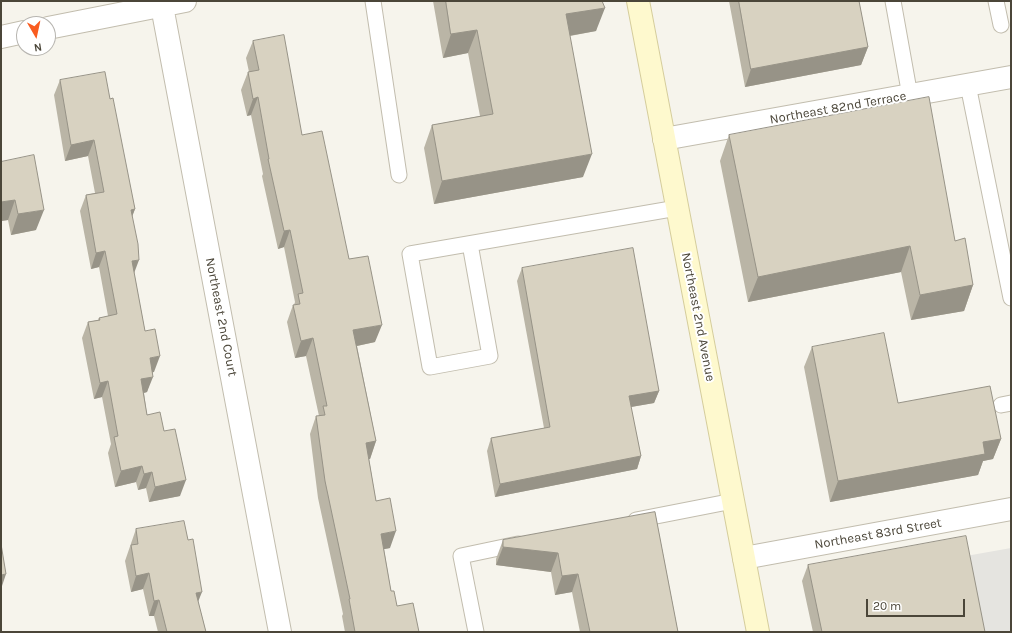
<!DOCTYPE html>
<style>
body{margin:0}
#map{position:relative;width:1012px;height:633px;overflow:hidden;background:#f6f4ec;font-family:Karla,sans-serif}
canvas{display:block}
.frame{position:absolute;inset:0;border:2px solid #4b4639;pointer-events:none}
.north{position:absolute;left:16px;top:16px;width:40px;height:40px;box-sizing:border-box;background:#fff;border:1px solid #b7b5b0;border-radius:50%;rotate:171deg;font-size:11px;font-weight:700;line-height:16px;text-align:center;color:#4b4639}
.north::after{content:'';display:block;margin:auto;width:14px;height:18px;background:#f95c20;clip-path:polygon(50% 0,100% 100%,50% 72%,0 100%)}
.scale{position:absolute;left:866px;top:599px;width:99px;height:18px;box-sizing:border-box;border:2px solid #4b4639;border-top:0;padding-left:5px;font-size:12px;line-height:14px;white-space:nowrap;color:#4b4639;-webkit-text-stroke:3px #fff;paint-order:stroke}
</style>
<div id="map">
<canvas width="1012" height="633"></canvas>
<div class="frame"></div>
<div class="north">N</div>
<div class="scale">20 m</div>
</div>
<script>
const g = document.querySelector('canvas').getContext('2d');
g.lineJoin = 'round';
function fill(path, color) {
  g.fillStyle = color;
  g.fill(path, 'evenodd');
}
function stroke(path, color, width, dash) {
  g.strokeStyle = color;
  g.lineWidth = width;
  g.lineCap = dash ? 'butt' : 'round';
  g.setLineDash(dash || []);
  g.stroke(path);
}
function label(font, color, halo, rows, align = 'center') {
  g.font = font + ' Karla,sans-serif';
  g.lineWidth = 4;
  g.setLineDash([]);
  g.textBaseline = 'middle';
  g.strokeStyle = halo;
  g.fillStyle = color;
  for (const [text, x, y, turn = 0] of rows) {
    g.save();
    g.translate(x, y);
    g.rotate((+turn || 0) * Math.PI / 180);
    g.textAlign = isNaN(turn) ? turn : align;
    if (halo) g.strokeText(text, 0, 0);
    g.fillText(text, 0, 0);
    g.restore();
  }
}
fill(new Path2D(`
 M1011,548v84h-30l-15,-76z`), '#e5e4e0');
const service = new Path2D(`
 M373,1l26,174
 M893,1l17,95
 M996,1l5,24
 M968,85l43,213
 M470,244l20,112 -60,11 -20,-113 267,-46
 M1001,405l10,-2
 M636,520l97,-19
 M476,632l-15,-76 57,-12`);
const minor = new Path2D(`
 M161,1l119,631
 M48,28l137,-27
 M1,37l23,-5
 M664,139l347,-62
 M744,558l267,-49`);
const secondary = new Path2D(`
 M638,1l120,631`);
stroke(service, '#c2bdae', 17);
stroke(minor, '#c2bdae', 24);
stroke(secondary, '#d5cd9c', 24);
stroke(service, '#fff', 15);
stroke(minor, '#fff', 22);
stroke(secondary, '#fef9ce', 22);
fill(new Path2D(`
 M433,1h169l-6,30 -26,5 13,141 -149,27 -10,-56 8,-23 48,-9 -12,-63 -25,5z
 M729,1h130l9,46 -7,18 -116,22z
 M253,41l49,94 47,124 26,83 -18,4 19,95 -6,18h-1l7,42 14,47 -6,1 7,42 6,15 22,26h-74l-3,-16 1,-2 -25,-116 -8,-64 6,-18h3l-13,-60 -11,2 -8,-36 6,-17h1l1,-3 -11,-55 -6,2 -16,-73 1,-2 -12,-59 -4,1 -6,-26 7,-18h1l-3,-14z
 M60,80l50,19 25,110 -3,7 2,56 11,59 9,41h-1l-6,20 -3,1 3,22 17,16 16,65 -31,6 -3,-14 -8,2 -2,-8 -21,5 -7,-34 3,-9 -9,-47 -8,2 -12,-61 6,-16 10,-2 1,-2 9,-2 -9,-49 -8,2 -11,-58 6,-16 9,-2 -7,-37 -23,5 -11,-66z
 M729,135l226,106 18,44 -9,26 -53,9 -10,-48 -153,30 -28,-141z
 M1,162l35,68 -25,5 -3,-15 -7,1z
 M522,268l137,123 -5,12 -23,4 10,49 -4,13 -142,28 -8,-46 4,-13 53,-10 -27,-147z
 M812,347l86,56 103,36 -8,20 -10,2 -5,14 -148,27 -26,-135z
 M655,512l23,120h-98l-8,-40 -17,3 -4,-23 -55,-7v-6l7,-19z
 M136,529l62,72 8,31h-48l-4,-16h-5l-6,-27 -12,3 -6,-31z
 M808,565l177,67h-172l-11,-51z`), '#bab5a6');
fill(new Path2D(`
 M605,8l-9,23 -39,7 9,-24z
 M477,30l-9,23 -25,5 8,-24z
 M868,47l-7,18 -116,22 6,-18z
 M258,97l-7,18 -4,1 6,-17z
 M94,140l-6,16 -23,5 6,-16z
 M592,154l-9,23 -149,27 8,-23z
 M15,200l-7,20 -7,1v-19z
 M135,209l-6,16 2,-15z
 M44,210l-8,20 -25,5 7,-21z
 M290,230l-6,17 -6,2 6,-18z
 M910,246l-9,26 -153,30 10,-25z
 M105,251l-6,16 -8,2 5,-16z
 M139,260l-6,16 -1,-15z
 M973,285l-9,26 -53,9 9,-25z
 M382,325l-7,17 -28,6 6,-18z
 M313,338l-7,18 -11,2 6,-17z
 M160,356l-6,16 -10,2 6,-16z
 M153,377l-6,15 -11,3 5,-16z
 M108,381l-6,16 -8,2 6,-16z
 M659,391l-5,12 -29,5 4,-12z
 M1001,439l-8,20 -10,2 -5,14 -148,27 8,-21 145,-39z
 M376,441l-6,18 -11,2 7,-18z
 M641,456l-4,13 -142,28 5,-13z
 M142,466l-6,16 -21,5 6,-16z
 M152,472l-6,16 -8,2 6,-16z
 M186,480l-6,16 -31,6 6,-15z
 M396,531l-6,17 -16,3 7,-17z
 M503,547l55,6 -7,19 -55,-7z
 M149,573l-6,16 -12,3 5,-16z
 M6,574l-5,15v-14z
 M578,574l-6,18 -17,3 7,-19z
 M202,592l-6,15v-14z
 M159,600l-5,16h-5l5,-15z`), '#979387');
const building = new Path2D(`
 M446,1h156l3,7 -39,6 26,140 -150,27 -10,-56 61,-11 -16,-84 -26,4z
 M739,1h120l9,46 -117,22z
 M284,35l18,100 20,-4 27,128 19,-3 14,69 -29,5 23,111 -10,2 10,58 14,-3 6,33 -15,3 10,57h3l3,15 16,-3 6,29h-64l-6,-33h1l-25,-118 -9,-65 9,-1 -2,-9h4l-14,-68 -12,3 -8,-36 7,-1 -2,-10 5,-1 -13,-63 -6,1 -16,-72h1l-11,-62 -5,2 -5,-27 11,-2 -6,-29z
 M105,72l5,27 3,-1 22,111 -4,1 7,34 1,16 -7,1 13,70 10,-2 5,27 -10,2 3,19 -12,2 6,36 13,-3 4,19 11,-2 11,51 -31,7 -3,-15 -8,2 -2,-8 -21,5 -7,-34 4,-1 -10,-55 -8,2 -12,-61 12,-2 -1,-2 18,-4 -12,-63 -9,2 -10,-58 18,-3 -10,-52 -23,5 -11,-65z
 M929,97l26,144 10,-3 8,47 -53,10 -10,-49 -152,31 -29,-142z
 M34,155l10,55 -26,4 -3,-14 -14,2v-40z
 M633,248l26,143 -30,5 12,60 -141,28 -9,-46 59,-11 -28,-159z
 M884,333l14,70 92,-17 11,53 -18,3 2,12 -147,27 -26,-134z
 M655,512l23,120h-88l-12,-58 -16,2 -4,-23 -55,-6v-7z
 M184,521l4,19 5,-1 9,53 -6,1 10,39h-39l-8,-32 -5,1 -5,-28 -13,3 -5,-31 7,-1 -2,-15z
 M966,536l19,96h-163l-14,-67z
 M1,544l5,30 -5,1z`);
fill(building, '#d8d2c1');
stroke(building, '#979387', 1);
label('13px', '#4b4639', '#fff', [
 ["Northeast 82nd Terrace",838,108,-10],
 ["Northeast 2nd Court",221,317,79],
 ["Northeast 2nd Avenue",698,317,79],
 ["Northeast 83rd Street",878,534,-10]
]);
</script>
